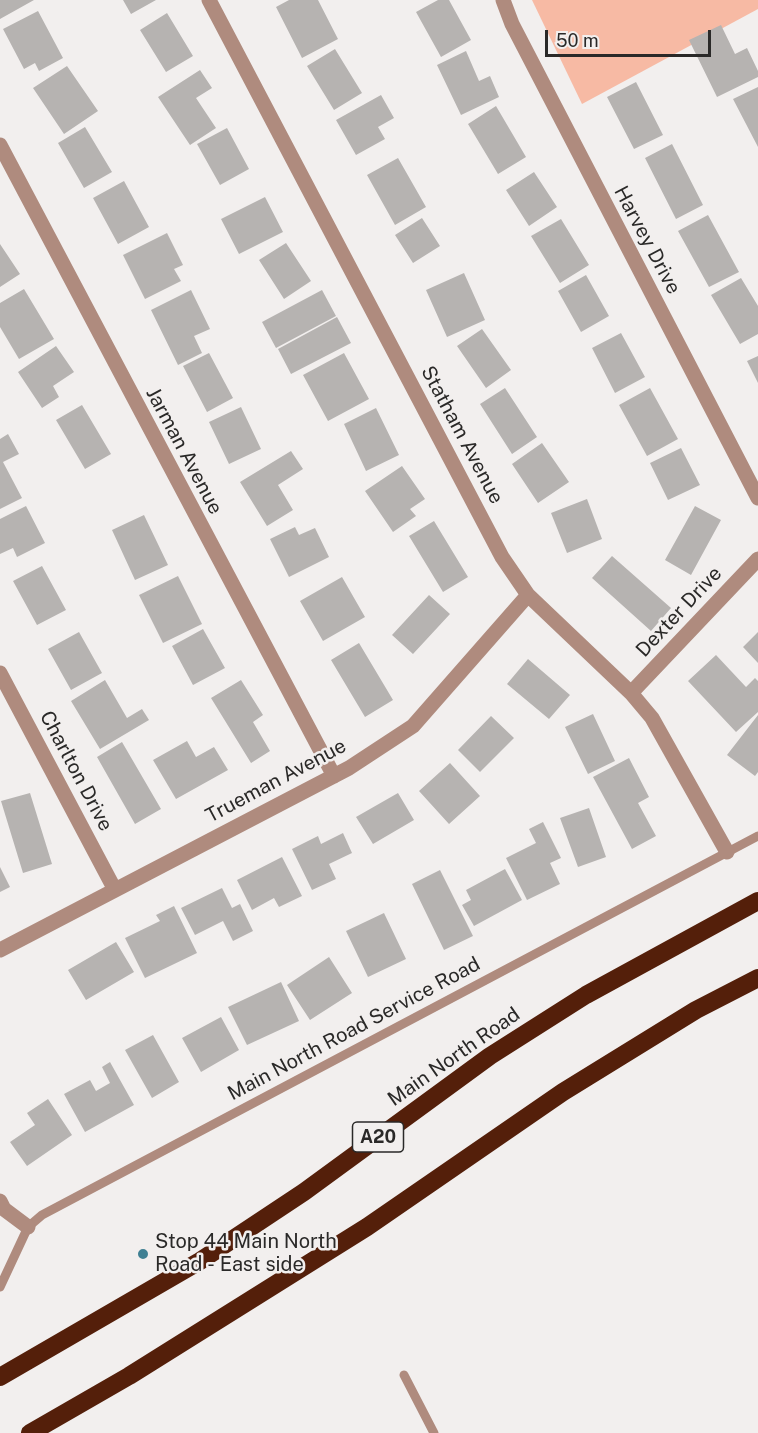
<!DOCTYPE html>
<style>
body{margin:0}
#map{position:relative;width:758px;height:1433px;overflow:hidden;background:#f2efee;font-family:"Public Sans",sans-serif}
canvas{display:block}
.scale{position:absolute;left:545px;top:30px;width:166px;height:27px;box-sizing:border-box;border:3px solid #2a2928;border-top:0;padding-left:8px;font-size:18px;line-height:21px;white-space:nowrap;color:#2a2928;-webkit-text-stroke:4px #f2efee;paint-order:stroke}
</style>
<div id="map">
<canvas width="758" height="1433"></canvas>
<div class="scale">50 m</div>
</div>
<script>
const g = document.querySelector('canvas').getContext('2d');
g.lineJoin = 'round';
function fill(path, color) {
  g.fillStyle = color;
  g.fill(path, 'evenodd');
}
function stroke(path, color, width, dash) {
  g.strokeStyle = color;
  g.lineWidth = width;
  g.lineCap = dash ? 'butt' : 'round';
  g.setLineDash(dash || []);
  g.stroke(path);
}
function label(font, color, halo, rows, align = 'center') {
  g.font = font + ' "Public Sans",sans-serif';
  g.lineWidth = 5;
  g.setLineDash([]);
  g.textBaseline = 'middle';
  g.strokeStyle = halo;
  g.fillStyle = color;
  for (const [text, x, y, turn = 0] of rows) {
    g.save();
    g.translate(x, y);
    g.rotate((+turn || 0) * Math.PI / 180);
    g.textAlign = isNaN(turn) ? turn : align;
    if (halo) g.strokeText(text, 0, 0);
    g.fillText(text, 0, 0);
    g.restore();
  }
}
fill(new Path2D(`
 M532,0h226v9l-176,95z`), '#f7baa4');
fill(new Path2D(`
 M0,0h34l-34,19z
 M123,0h33l-25,14z
 M289,0h29l20,39 -36,19 -26,-51z
 M438,0h11l22,40 -30,17 -25,-45z
 M38,11l25,47 -24,13 -4,-8 -11,6 -21,-40z
 M167,13l26,43 -27,16 -26,-42z
 M721,25l14,29 12,-6 11,23v6l-41,20 -28,-57z
 M335,49l27,44 -28,17 -27,-44z
 M466,51l13,30 11,-5 9,21 -38,18 -24,-50z
 M67,66l31,45 -34,23 -31,-46z
 M200,70l12,18 -16,10 20,30 -26,17 -32,-48z
 M636,82l27,53 -29,14 -27,-52z
 M758,87v60l-25,-48z
 M381,95l13,23 -16,9 7,12 -29,16 -20,-35z
 M496,106l30,51 -28,17 -30,-50z
 M85,127l27,45 -28,16 -26,-45z
 M227,128l22,41 -29,16 -23,-41z
 M672,144l31,61 -27,14 -31,-61z
 M398,158l28,49 -31,18 -28,-50z
 M534,172l23,35 -28,19 -23,-36z
 M124,181l25,46 -31,17 -25,-46z
 M265,197l18,35 -44,22 -18,-35z
 M708,215l31,57 -30,15 -31,-56z
 M422,218l18,28 -27,17 -18,-28z
 M561,219l28,46 -29,18 -29,-47z
 M167,233l16,32 -9,4 7,12 -36,18 -22,-44z
 M286,243l25,38 -27,18 -25,-39z
 M0,244l20,30 -20,13z
 M464,273l21,47 -38,17 -21,-47z
 M586,275l23,41 -28,16 -23,-41z
 M741,278l17,28v28l-18,10 -29,-49z
 M24,289l30,50 -35,20 -19,-32v-24z
 M191,290l19,39 -16,7 8,17 -24,12 -27,-55z
 M322,290l14,26 -60,32 -14,-26z
 M337,317l14,26 -60,31 -13,-25z
 M482,329l29,41 -25,18 -29,-42z
 M621,333l24,44 -30,16 -23,-45z
 M56,346l18,26 -21,14 6,11 -17,11 -24,-36z
 M209,353l24,45 -26,14 -24,-46z
 M344,353l25,46 -41,22 -25,-46z
 M758,356v27l-11,-22z
 M505,388l32,49 -25,17 -32,-50z
 M650,388l28,51 -31,17 -28,-51z
 M82,405l29,49 -26,15 -29,-49z
 M241,407l20,42 -32,15 -20,-42z
 M376,408l23,47 -33,16 -22,-47z
 M8,434l11,20 -16,8 19,36 -22,11v-70z
 M542,443l27,39 -31,21 -26,-39z
 M681,448l19,37 -32,15 -18,-37z
 M291,451l12,18 -25,16 15,25 -26,16 -27,-44z
 M402,466l23,33 -15,10 6,7 -23,16 -28,-41z
 M587,499l15,40 -35,14 -16,-40z
 M26,506l19,37 -28,14 -4,-9 -13,6v-35z
 M695,506l26,14 -30,55 -26,-15z
 M144,515l24,50 -33,15 -23,-50z
 M434,521l34,56 -25,15 -34,-56z
 M295,527l4,8 16,-7 14,29 -40,20 -19,-38z
 M612,556l59,52 -20,23 -59,-53z
 M42,566l24,44 -29,15 -24,-44z
 M178,576l24,48 -39,19 -24,-48z
 M342,577l23,40 -42,24 -23,-40z
 M429,595l21,19 -37,40 -21,-19z
 M203,629l22,39 -32,17 -21,-39z
 M79,632l23,41 -31,17 -23,-41z
 M758,632v31l-15,-16z
 M359,643l34,57 -28,17 -34,-57z
 M716,655l30,32 9,-9 3,3v31l-22,20 -48,-51z
 M528,659l42,36 -21,24 -42,-35z
 M105,680l22,38 15,-9 7,11 -49,29 -29,-48z
 M241,680l22,35 -10,7 17,29 -19,12 -40,-65z
 M593,714l22,47 -27,13 -23,-47z
 M758,715v57l-3,4 -28,-21z
 M491,716l23,22 -34,34 -22,-22z
 M187,741l9,16 18,-10 14,23 -52,29 -23,-39z
 M122,742l39,67 -26,15 -38,-67z
 M629,758l20,39 -11,6 18,33 -24,13 -39,-72z
 M450,763l30,33 -31,28 -30,-33z
 M30,793l22,71 -29,9 -22,-72z
 M398,793l16,27 -41,24 -17,-27z
 M589,808l17,49 -28,10 -18,-49z
 M543,822l18,36 -11,5 10,21 -33,16 -21,-42 30,-15 -7,-14z
 M343,833l9,20 -23,11 7,15 -24,11 -20,-41 26,-13 3,8z
 M282,857l20,39 -23,11 -5,-9 -22,12 -15,-30z
 M0,867l10,20 -10,5z
 M505,869l17,31 -48,26 -12,-21 9,-5 -5,-10z
 M440,870l33,66 -29,14 -32,-66z
 M222,888l10,20 8,-4 13,27 -20,10 -10,-20 -28,14 -14,-27z
 M174,906l23,47 -52,25 -20,-40 35,-17 -4,-6z
 M384,913l22,46 -38,18 -22,-46z
 M116,942l18,30 -48,28 -18,-30z
 M329,957l23,36 -42,27 -23,-35z
 M281,982l18,39 -52,24 -19,-38z
 M221,1017l18,33 -38,22 -19,-34z
 M153,1035l26,47 -27,16 -27,-48z
 M110,1062l24,43 -49,27 -21,-38 26,-14 6,11 14,-8 -8,-16z
 M48,1099l24,36 -45,31 -17,-24 25,-17 -8,-12z`), '#b6b3b1');
stroke(new Path2D(`
 M0,1287l28,-60 14,-12 716,-379
 M404,1375l30,58`), '#af8b7e', 9);
stroke(new Path2D(`
 M209,0l293,557 26,38 103,98 21,25 75,134
 M503,0l9,24 246,474
 M0,145l334,631
 M0,673l115,217
 M631,693l127,-134
 M0,950l349,-182 64,-42 115,-131
 M0,1201l4,8 24,18`), '#af8b7e', 15);
stroke(new Path2D(`
 M0,1377l200,-116 104,-69 186,-136 96,-61 172,-94
 M30,1433l99,-57 238,-149 196,-135 133,-82 62,-32`), '#541f0a', 18);
for (const [x, y, r, color] of [
 [143,1254,6,"#408093"]
]) {
  const dot = new Path2D();
  dot.arc(x, y, r, 0, 2 * Math.PI);
  g.fillStyle = color;
  g.fill(dot);
  stroke(dot, '#f2efee', 2);
}
for (const [x, y, w] of [
 [378,1137,51]
]) {
  const box = new Path2D();
  box.roundRect(x - w / 2, y - 15, w, 30, 4.5);
  g.fillStyle = '#f2efee';
  g.fill(box);
  stroke(box, '#2a2928', 1.5);
}
label('bold 18px', '#2a2928', null, [
 ["A20",378,1137]
]);
label('20px', '#2a2928', '#f2efee', [
 ["Harvey Drive",647,240,62],
 ["Statham Avenue",462,435,62],
 ["Jarman Avenue",184,451,62],
 ["Dexter Drive",679,612,-47],
 ["Charlton Drive",76,771,62],
 ["Trueman Avenue",276,781,-28],
 ["Main North Road Service Road",354,1029,-28],
 ["Main North Road",454,1057,-35]
]);
label('20px', '#2a2928', '#f2efee', [
 ["Stop 44 Main North",155,1242],
 ["Road - East side",155,1265]
], 'left');
</script>
